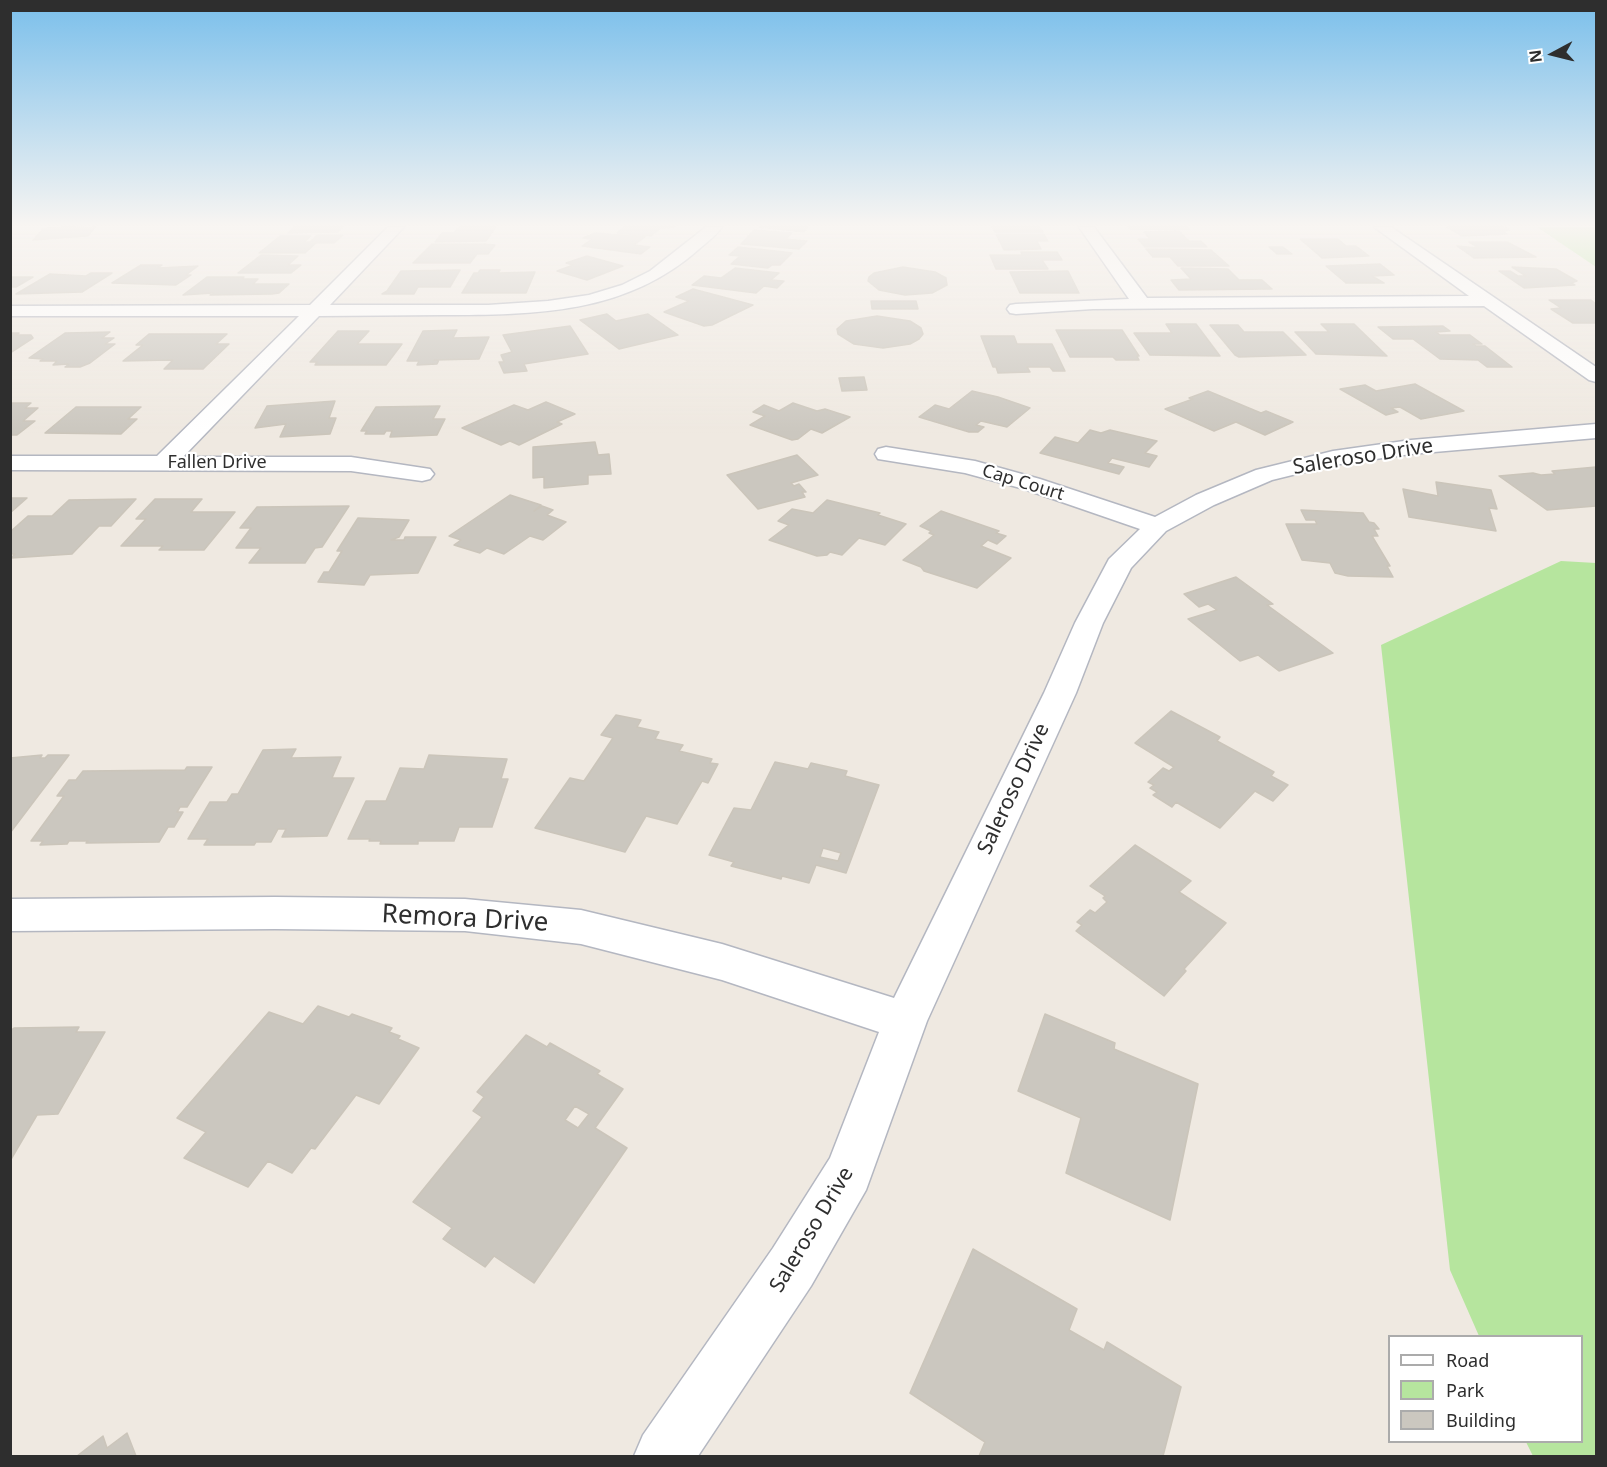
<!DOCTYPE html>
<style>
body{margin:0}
#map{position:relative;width:1607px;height:1467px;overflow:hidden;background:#efe9e1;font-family:"Noto Sans",sans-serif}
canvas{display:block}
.frame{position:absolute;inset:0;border:12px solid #2e2e2e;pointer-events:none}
.legend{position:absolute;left:1388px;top:1335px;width:195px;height:108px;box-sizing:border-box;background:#fff;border:2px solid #ababab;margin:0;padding:8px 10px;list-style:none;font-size:18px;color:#2e2e2e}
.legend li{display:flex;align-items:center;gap:12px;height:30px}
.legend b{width:30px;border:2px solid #ababab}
.north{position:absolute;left:1523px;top:24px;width:60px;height:60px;-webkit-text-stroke:4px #fff;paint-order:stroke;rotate:263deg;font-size:16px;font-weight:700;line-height:24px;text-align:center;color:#2e2e2e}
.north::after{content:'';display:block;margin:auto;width:21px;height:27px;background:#2e2e2e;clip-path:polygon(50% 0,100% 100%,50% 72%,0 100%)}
</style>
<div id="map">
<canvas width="1607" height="1467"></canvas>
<div class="frame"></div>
<ul class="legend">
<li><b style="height:8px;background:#fff"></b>Road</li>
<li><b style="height:16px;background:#b6e59e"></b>Park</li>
<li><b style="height:16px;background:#cbc7bf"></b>Building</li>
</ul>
<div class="north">N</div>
</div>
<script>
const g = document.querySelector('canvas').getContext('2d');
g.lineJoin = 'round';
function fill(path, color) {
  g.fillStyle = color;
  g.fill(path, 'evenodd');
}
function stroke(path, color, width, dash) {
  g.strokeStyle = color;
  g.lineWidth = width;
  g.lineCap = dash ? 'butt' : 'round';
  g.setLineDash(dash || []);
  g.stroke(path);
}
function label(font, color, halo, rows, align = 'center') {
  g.font = font + ' "Noto Sans",sans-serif';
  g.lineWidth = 4.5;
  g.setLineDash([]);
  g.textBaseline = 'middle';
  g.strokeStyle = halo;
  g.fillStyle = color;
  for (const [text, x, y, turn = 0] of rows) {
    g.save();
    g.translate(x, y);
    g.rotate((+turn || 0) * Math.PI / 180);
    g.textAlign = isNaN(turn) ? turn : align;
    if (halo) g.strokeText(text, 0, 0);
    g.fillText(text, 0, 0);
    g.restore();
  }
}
fill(new Path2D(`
 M1537,227h59v40z
 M1561,561l35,2v893h-63l-7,-14h56v-106h-103l-29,-66 -69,-625z`), '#b6e59e');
const building = new Path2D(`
 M95,227l-7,9 -55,4 11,-12z
 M294,227h49l-5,5 -50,1z
 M459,227h37l-10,14 -51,1 7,-9h12z
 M624,227h51l-14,1 -10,8 -34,-3z
 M759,227h49l-4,5z
 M992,227h48l3,5h-48z
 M1128,227h60l1,2h-59z
 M1447,227h57l5,3 -6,1 4,3 -45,2z
 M754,230l38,3 -6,6 21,2 -8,8 -58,-5z
 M1179,231l10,10h12l6,6h-62l-7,-8h12l-6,-7z
 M595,233l50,4 -11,8 16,2 -9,7 -59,-8 10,-7 -9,-1z
 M996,234h48l4,7h-11l4,8 -37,1z
 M317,235h26l-9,8h-18l-11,10h-46l21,-17h31l-7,6h6z
 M1300,239h38l8,7h10l13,10 -47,2z
 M1469,242h38l29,15 -62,1 -17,-12 22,2z
 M432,244h52l11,1 -7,9h-11l-7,9h-57z
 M738,247l47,5 7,1 -12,12h-8l-4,3 -37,-4 9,-8 -11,-1z
 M1269,247h14l9,7h-15z
 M1146,249l65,1 18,16h-51l-8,-9h-17z
 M1021,252h36l5,8h-20l6,9h-52l-6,-14h32z
 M261,255l37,1 -10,9h13l-10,8h-53z
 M587,256l36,10 -36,14 -30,-9 16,-6 -7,-2z
 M1380,264l14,11 -22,1 12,7h-38l-20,-17z
 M141,265h21l-4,3 40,-2 -12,9h5l-15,10 -64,-2z
 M903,267l32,5 11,6 1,7 -15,8 -27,2 -26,-5 -11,-9 1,-4 5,-4z
 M1512,267l44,2 21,12 -6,2 4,2 -51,3 -25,-17h11l8,5h8z
 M735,268l44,5 -8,7 13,1 -7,7 -13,-2 -8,7 -64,-8 12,-9 17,2z
 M1181,268l47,1 11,11h23l10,9 -93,1 -8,-10 20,-1z
 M460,270l-10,17h-32l-4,7h-32l5,-3 14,-20z
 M480,270h20l-2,3 37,-1 -9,21h-64l12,-20h4z
 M1068,271l11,22h-59l-10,-21z
 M91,273h21l-30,19 -66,2 34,-20 36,2z
 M10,277h23l-17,10h-6z
 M207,277h37l-2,2h16l-5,5h36l-10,9 -7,1 -62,1 3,-2 -30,2z
 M693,289l60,16 -41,20 -8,1 -40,-14 25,-11 -13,-4z
 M1549,300h42l5,4v19h-23l-22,-14 10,-1z
 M871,301h45l2,8h-46z
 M607,314l9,7 32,-7 30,21 -59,14 -39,-29z
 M877,316l33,5 11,7 2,6 -4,5 -9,5 -27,4 -29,-4 -16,-10 -1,-5 9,-8z
 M1166,324h30l24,32 -70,-1 -16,-22h38z
 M1321,324h33l33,32 -71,-2 -21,-22h34z
 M1210,325h28l6,7h39l23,23 -67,2 -4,-2z
 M570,326l18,28 -64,10 3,7 -23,2 -5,-11h5l-3,-7 11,-3 -9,-17z
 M1443,326l7,5 -14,1 4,3h30l12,9h-9l3,2h9l27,21h-25l-9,-7 -38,-1 -27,-20h-20l-15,-12z
 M457,330l-4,8 36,-1 -10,22 -45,1h5l-2,4 -20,1 2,-4h-12l16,-30z
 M1056,330h66l17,26h-2l2,4h-23l-3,-3h-43z
 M338,331h31l-12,13h45l-16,21h-71l2,-3h-7z
 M110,332l-8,6h12l-9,6h10l-25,19 -10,4h-15l4,-3 -16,1 4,-4h-17l3,-2 -14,-1 36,-25z
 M10,333h9l-4,2h16l2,3 -23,15z
 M149,334h78l-11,10h13l-26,25h-39l9,-9 -50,1 20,-16h-7z
 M981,336h33l3,8h35l13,27h-12l-3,-4h-23l3,5 -32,1 -2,-6h-3z
 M864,377l3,13 -25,1 -3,-13z
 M1415,384l49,27 -43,8 -21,-12 -9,1 7,4 -12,3 -46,-26 25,-4 11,6z
 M972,391l26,6 32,11 -23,19 -26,-6 -5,4 8,2 -6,5h-9l-50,-15 16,-12 14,4z
 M1208,391l53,22 5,-2 27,11 -28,13 -29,-13 -22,9 -49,-22 28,-10 -4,-1z
 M335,401l-6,17h7l-6,16 -50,3 6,-13 -31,4 12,-22z
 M546,402l29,12 -18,8 5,2 -43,21 -9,-4 -9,4 -39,-17 52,-23 14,5z
 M10,403h21l-6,5h13l-15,13h12l-18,14h-7z
 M793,403l24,8 8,-2 25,8 -28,16 -11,-4 -13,10 -6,1 -42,-15 15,-9 -12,-4 11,-7 15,6z
 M440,406l-7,13h12l-8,16 -47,2 2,-6h-6l-2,3h-19l2,-3h-6l15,-24z
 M76,407h65l-13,12h9l-16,15 -76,-1z
 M1090,430l11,3 9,-3 47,11 -12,12 12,3 -8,11 -37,-9 -4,5 16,4 -5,7 -79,-21 15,-16 23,6z
 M595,442l3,13 11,-1 2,20 -23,1v9l-44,4v-11l-11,1v-31z
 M797,455l21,20 -27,8 3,3 5,-2 7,8h-4l3,5 -47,12 -31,-34z
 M1596,467v39l-49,4 -48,-34 34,-3 8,2 14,-1 -3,-3z
 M1436,482l55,8 6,19 -8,-1 7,23 -87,-14 -6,-28 35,7z
 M510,495l31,10 -7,6 8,-5 11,4 -6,5 19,7 -23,18 -13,-4 -26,18 -17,-6 -7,5 -26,-8 7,-5 -12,-4z
 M10,498h17l-17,15z
 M136,499l-25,27h-12l-27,28 -61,4 4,-4h-5v-22l18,-16h24l17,-16z
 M155,499h47l-11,13h44l-31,38h-45l4,-4h-42l25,-27h-10z
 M827,500l53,13 -2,2 28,9 -21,21 -26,-7 -17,17 -12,-3 -3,3 -10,1 -48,-16 20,-15 -11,-4 14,-12 21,4z
 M349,506l-27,41 -7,1 -10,15h-56l12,-15h-25l15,-20h-11l17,-21z
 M1301,510l62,3 6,9 5,1 5,6h-5l4,7h-6l18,30h-3l6,11 -45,-1 -13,-3 -5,-10 -28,-3 -16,-36h31l-2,-4h-9z
 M941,511l58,20 -3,2 10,3 -9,8 -9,-4 -7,6 30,12 -34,30 -53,-17 -3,-4 -18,-7 31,-25 -5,-2 2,-2 -11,-5z
 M358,518l51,2 -10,17 -8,3h13l1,-3h31l-18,36 -48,2 -6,10 -46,-3 6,-10h5l13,-21h-5z
 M1236,577l37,27 -6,1 66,48 -54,18 -21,-16 -18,6 -52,-42 29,-9 -9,-6 -9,3 -15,-13z
 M1171,711l49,26 -3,4 57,31 -3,4 17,9 -15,16 -18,-10 -35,37 -44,-26 -4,5 -19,-12 4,-3 -7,-4 4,-3 -6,-3 15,-14 6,3 5,-4 -39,-24z
 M616,715l25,5 -4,7 22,5 -4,7 28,6 -4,6 33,8 -2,4 8,1 -10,19 -6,-2 -25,43 -31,-8 -21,36 -90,-24 35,-50 14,3 29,-43 -12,-3z
 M296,749l-5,9 50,-1 -9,21h22l-27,58 -45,1 4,-8h-8l-7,13h-15l-2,3h-50l4,-6h-20l22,-37h17l5,-8h6l25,-44z
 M42,755l-2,3h5l3,-3h21l-59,78v-75z
 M429,755l78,4 -6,20h7l-16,48h-33l-5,14h-36v3h-38l1,-3h-12l1,-2h-22l18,-38h20l14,-33 24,1z
 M775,762l33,7 3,-6 36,8 -2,5 34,9 -33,88 -30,-8 -7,18 -27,-7 -1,3 -50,-13 3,-4 -25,-7 25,-47 17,2zM823,848l18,5 -3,8 -18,-4z
 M187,767h25l-25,40h-7l-3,5h6l-9,15h-6l-9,15 -73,1 2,-2h-19l-2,3 -27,1 3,-4h-12l33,-45h-7l12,-16h7l7,-9 102,-1z
 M1135,845l56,36 -12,11 47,31 -42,46 2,2 -22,25 -88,-65 6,-6 -5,-3 13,-12 5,3 12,-11 -4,-4 2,-2 -15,-10z
 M318,1006l31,11 3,-3 40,14 -3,4 11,4 -2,3 21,9 -40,56 -23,-9 -41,54 -4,-1 -19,25 -24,-12 -20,26 -64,-29 22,-26 -29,-14 92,-106 34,12z
 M1045,1014l70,29 -1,6 84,35 -28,136 -104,-47 15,-55 -63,-27z
 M79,1027l-3,5h29l-47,82 -21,1 -27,46v-130l4,-3z
 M526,1035l21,12 3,-4 50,28 -3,3 26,15 -28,39 32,20 -93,135 -40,-27 -9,11 -42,-28 9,-11 -39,-26 69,-85 -9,-6 11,-14 -7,-5zM575,1106l14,8 -11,14 -13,-8z
 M973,1249l104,60 -8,21 35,20 3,-8 74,45 -18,69h-184l6,-14 -75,-49z
 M127,1433l9,23h-59l26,-20 4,12z`);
fill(building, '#cbc7bf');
stroke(building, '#cbc5ba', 1.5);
const street = new Path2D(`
 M388,227h16l-74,78h158l60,-4 41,-6 33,-10 28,-14 56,-44h16c-6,9 -15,15 -23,22 -73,65 -163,66 -256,66 -41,0 -82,1 -124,1l-136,141h168l79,12 4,5 -4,5 -8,2 -71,-10 -341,-1v-14h147l142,-140h-289v-10l300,-1z
 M1079,227h15l53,71 322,-2 -95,-69h17l205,140v15l-7,-2 -105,-74 -391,3 -77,5 -6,-1 -3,-4 3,-4 6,-1 113,-5z
 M1596,424v14l-185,16 -78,11 -61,15 -58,25 -48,26 -35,37 -28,55 -27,70 -149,328 -61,169 -55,96 -113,170h-64l9,-21 130,-187 57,-90 49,-126 -157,-52 -141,-36 -116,-13 -190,-2 -265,2v-32l265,-2 190,2 116,11 141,34 172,54 150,-305 31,-70 34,-64 31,-30 -116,-40 -59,-16 -87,-14 -3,-5 3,-5 8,-2 89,14 65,18 115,38 41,-22 60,-25 77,-19 78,-11z`);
stroke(street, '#b4b7c1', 3);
fill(street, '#fff');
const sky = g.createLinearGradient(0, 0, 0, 433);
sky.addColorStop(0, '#7abfeb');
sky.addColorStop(0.52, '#f8f5f2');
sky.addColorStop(1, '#f8f5f200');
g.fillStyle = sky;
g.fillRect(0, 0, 1607, 433);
label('18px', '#2e2e2e', '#fff', [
 ["Fallen Drive",217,463],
 ["Cap Court",1023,483,17]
]);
label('21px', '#2e2e2e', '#fff', [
 ["Saleroso Drive",1363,457,-9],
 ["Saleroso Drive",1014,789,-65],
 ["Saleroso Drive",812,1230,-59]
]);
label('26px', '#2e2e2e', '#fff', [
 ["Remora Drive",465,919,3]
]);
</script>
